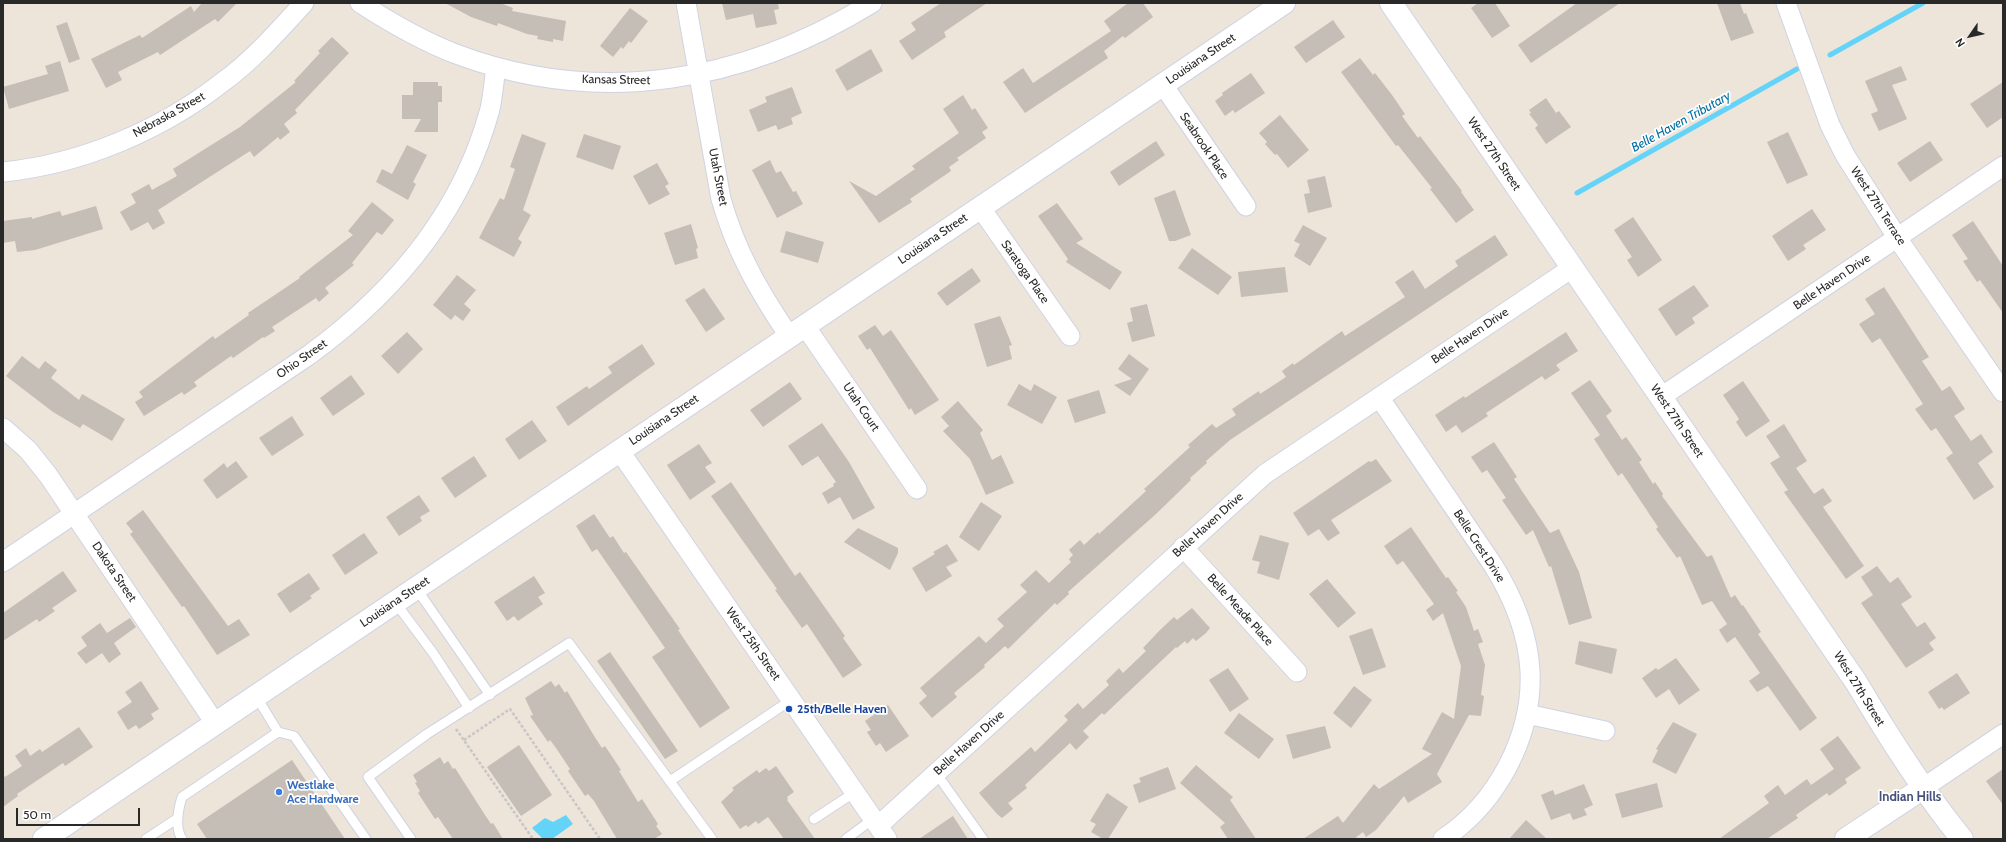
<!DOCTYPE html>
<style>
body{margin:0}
#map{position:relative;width:2006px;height:842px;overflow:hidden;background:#ede4da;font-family:Cabin,sans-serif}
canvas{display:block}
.frame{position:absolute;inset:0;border:4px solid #292929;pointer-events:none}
.north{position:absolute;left:1950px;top:16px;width:40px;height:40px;-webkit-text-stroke:3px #fff;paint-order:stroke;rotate:236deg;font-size:11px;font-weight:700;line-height:16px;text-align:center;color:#292929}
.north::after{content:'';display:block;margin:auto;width:14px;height:18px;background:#292929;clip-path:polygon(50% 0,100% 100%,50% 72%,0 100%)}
.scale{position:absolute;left:16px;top:808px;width:124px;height:18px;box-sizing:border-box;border:2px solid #292929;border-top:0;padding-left:5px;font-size:12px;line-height:14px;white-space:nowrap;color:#292929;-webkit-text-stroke:3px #fff;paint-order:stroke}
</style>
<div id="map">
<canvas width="2006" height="842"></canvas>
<div class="frame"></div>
<div class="north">N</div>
<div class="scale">50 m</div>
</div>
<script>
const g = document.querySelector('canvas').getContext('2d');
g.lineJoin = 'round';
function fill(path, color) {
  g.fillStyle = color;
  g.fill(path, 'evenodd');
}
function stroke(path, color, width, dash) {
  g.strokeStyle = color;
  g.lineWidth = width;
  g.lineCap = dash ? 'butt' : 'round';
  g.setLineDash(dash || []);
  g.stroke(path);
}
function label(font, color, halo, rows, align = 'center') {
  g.font = font + ' Cabin,sans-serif';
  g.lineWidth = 3.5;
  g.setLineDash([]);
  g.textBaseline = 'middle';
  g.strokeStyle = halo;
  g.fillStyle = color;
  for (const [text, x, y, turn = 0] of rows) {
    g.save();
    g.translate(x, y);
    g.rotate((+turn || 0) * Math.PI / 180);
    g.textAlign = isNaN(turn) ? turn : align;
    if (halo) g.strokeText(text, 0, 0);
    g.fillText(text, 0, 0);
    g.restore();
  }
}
fill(new Path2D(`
 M566,815l7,9 -21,15h-9l-11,-11 13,-10 8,4z`), '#64d3f8');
stroke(new Path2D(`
 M1830,55l93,-52
 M1577,193l220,-124`), '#64d3f8', 5);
fill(new Path2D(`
 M202,3h35l-19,19 -3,-3 -55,36 -2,-3 -40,20 4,8 -16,8 -15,-29 49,-24 2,3 49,-32 3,6z
 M445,3h55l13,5 -1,3 54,10 -3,20 -10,-2v3l-16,-3 1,-3 -11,-2 -29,-11 -1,3 -26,-9z
 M722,3h56l1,6 -5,1 3,14 -21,4 -3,-14 -27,6z
 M941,3h46l-43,29 2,5 -34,23 -13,-19 17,-11 -5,-7z
 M1128,3h15l10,14 -28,21 -2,-2 -19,15 4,7 -83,55 -22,-31 20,-14 10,15 78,-52 -7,-10z
 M1478,3h17l15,23 -18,12 -21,-30z
 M1577,3h43l-89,60 -13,-18z
 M1717,3h23l4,11 2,-1 8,20 -23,8z
 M630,8l18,13 -17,22 -2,-2 -6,8 -2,-2 -8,10 -13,-11z
 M1333,20l12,17 -39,26 -12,-16z
 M67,22l13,37 -11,4 -13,-37z
 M332,37l17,16 -54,57 2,3 -13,11 6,8 -10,8 -2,-3 -24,20 -4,-6 -92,59 7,13 -12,7 -5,-8 -17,9 -11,-19 16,-9 -5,-9 18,-10 3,6 25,-14 -4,-7 67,-42 56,-45 -2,-1 26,-28 -2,-2z
 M871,49l12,22 -36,20 -12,-21z
 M1360,58l13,17 2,-2 17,22 13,19 -3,2 16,22 2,-2 42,55 -1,1 13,18 -18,13 -26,-34 2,-1 -34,-43 -2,1 -55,-74z
 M60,61l9,30 -60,18 -6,-22 45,-13 -3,-8z
 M1901,66l6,14 -15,5 15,34 -28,12 -8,-17 7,-3 -13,-30z
 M1251,73l14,20 -30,20 -2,-3 -8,6 -10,-15 8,-6 -1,-2z
 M413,82h25v4h4v16h-4v30h-24l7,-13h-19v-24h11z
 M2003,82v35l-16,11 -17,-24z
 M792,87l10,26 -11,5 2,6 -15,6 -2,-5 -18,7 -9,-22 18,-8 -2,-5z
 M963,95l9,15 3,-2 13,20 -6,4 4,6 -29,20 2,2 -10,7 2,4 -41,28 2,3 -33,21 -30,-42 27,15 39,-27 -3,-3 47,-33 -16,-24z
 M1546,98l10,15 3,-2 12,16 -25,17 -11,-16 3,-3 -9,-11 2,-1 -2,-3z
 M1280,115l29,35 -21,18 -11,-14 -2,1 -10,-11 2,-2 -8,-9z
 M1788,132l20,43 -21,9 -20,-42z
 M522,134l24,9 -23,67 8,5 -13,24 4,3 -8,15 -35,-19 21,-40 4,2 11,-31 -5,-2z
 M584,134l37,12 -8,24 -37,-13z
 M1156,141l9,14 -46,31 -9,-14z
 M1930,141l13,19 -33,22 -13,-19z
 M407,145l20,10 -14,27 3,2 -8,16 -32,-18 6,-13 10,5z
 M770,160l6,13 5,-2 12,21 3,-1 7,13 -26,14 -25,-48z
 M657,163l12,21 -4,2 5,8 -21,11 -16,-29z
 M1325,176l7,31 -24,6 -4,-19 6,-1 -3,-13z
 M1175,190l16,45 -16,6h-6l-15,-43z
 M372,202l22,18 -12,15 -5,-3 -25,31 2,2 -29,23 4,5 -10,9 -3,-4 -44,29 3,4 -11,7 -1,-1 -30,21 -2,-2 -37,26 3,4 -13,9 -2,-3 -38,24 -9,-14 8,-5 -4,-5 74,-56 2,3 34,-24 -1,-2 52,-35 -1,-1 54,-42 -5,-4z
 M1057,203l26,36 -7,4 46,29 -12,18 -44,-28 2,-3 -30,-43z
 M96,206l7,23 -68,21 -18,2 -2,-11 -12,2v-22l29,-4v2l28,-8 2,5z
 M1812,209l14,21 -23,15 3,4 -18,12 -16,-25z
 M1633,217l29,43 -24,17 -11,-17 5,-3 -18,-27z
 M1973,221l30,45v47l-23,-33 -3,2 -14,-21 5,-2 -16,-24z
 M691,224l7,24 -2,1 2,9 -23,7 -11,-32z
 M1303,225l24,13 -17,28 -16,-10 6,-12 -6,-3z
 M786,231l38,11 -6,21 -38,-11z
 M1495,235l13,20 -278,185 -24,21 1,2 -17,15 1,2 -35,34 -88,78 1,2 -12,11 -2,-2 -47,46 -3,-3 -21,19 1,2 -31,26 3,4 -25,21 -13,-15 8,-7 -7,-8 59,-52 7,7 18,-17 -7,-7 30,-27 -7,-7 16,-15 13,13 22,-21 -2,-3 4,-4 -4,-5 11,-10 4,5 14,-13 1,2 47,-43 -2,-2 46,-42 -2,-2 24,-21 4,4 20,-13 -4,-6 27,-18 1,3 26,-17 -4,-6 11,-8 1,2 48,-34 3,5 60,-39 -10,-15 18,-12 12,19 33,-23 -3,-5z
 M1192,248l40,29 -14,18 -40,-27z
 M1285,267l3,25 -47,5 -3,-25z
 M972,268l9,13 -34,25 -10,-13z
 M457,275l19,15 -12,14 7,6 -8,11 -8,-6 -4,5 -18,-15z
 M1694,285l15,21 -17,12 3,5 -19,13 -18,-27z
 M1884,287l45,70 -7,4 20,30 8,-5 15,23 -11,7 17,25 10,-7 12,18 -15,11 16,24 -20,13 -28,-42 7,-5 -17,-25 -5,3 -16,-22 8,-5 -43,-66 -8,5 -13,-19 16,-10 -10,-15z
 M704,288l21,31 -19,13 -21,-32z
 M1147,304l8,32 -23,6 -5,-19 6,-2 -3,-13z
 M1000,316l12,29 -3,1 3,13 -25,8 -13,-43z
 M875,325l8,11 8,-6 48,70 -24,15 -4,-7 -2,2 -39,-62 -3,2 -9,-14z
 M407,332l16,17 -25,25 -17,-18z
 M1566,332l12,19 -22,14 4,5 -15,10 -3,-4 -56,37 2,3 -26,17 -6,-8 -10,7 -11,-17 29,-19 1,2z
 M642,344l13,20 -87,62 -12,-19 31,-21 2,3 23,-16 -4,-6z
 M1129,354l20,15 -19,27 -16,-11 18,-6 -14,-10z
 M22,356l17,13 6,-8 12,9 -6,8 28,22 3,-6 43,25 -13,22 -29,-17 -3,4 -27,-16 -47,-36z
 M351,375l14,19 -32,22 -13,-18z
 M1590,380l22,31 -6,5 16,24 4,-3 16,23 -3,2 14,22 2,-2 8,12 -1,2 45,61 5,-2 19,43 4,-3 7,11 1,-1 18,27 -3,2 59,84 -17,13 -32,-45 -11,6 -8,-11 11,-8 -25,-36 -8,6 -8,-13 8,-6 -15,-23 -10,4 -22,-49 -3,2 -21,-29 2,-2 -36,-54 -4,3 -24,-37 6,-4 -29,-42z
 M1743,381l27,40 -24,16 -10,-15 3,-3 -16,-24z
 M790,382l12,17 -39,28 -13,-17z
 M1019,384l12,7 3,-7 23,13 -15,27 -35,-19z
 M1099,390l7,23 -31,10 -8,-23z
 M958,401l25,29 -3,3 12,27 9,-5 13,28 -28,12 -16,-36 -27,-28 6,-5 -8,-9z
 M292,416l12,19 -32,21 -13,-18z
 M532,420l15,21 -28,19 -14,-21z
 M822,423l27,39 26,46 -22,12 -13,-23 -12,7 -6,-11 12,-7 -1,-2 3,-2 -18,-26 -16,10 -14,-20z
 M1784,424l23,37 -11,7 18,26 9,-6 9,13 -9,6 41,59 -18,13 -62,-87 4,-2 -18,-27 10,-6 -14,-21z
 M1494,442l23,35 -3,2 36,54 9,-4 20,43 13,46 -23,7 -18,-59 -2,1 -16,-37 -7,5 -24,-35 4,-2 -19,-28 -5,3 -11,-16z
 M699,444l13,19 -7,4 11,15 -26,18 -23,-35z
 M474,456l13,20 -32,22 -14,-20z
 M1376,459l16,22 -61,39 9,13 -12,8 -9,-12 -11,7 -15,-23 76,-52 2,1z
 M236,461l12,16 -31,22 -14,-19 21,-17 3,5z
 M731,482l64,94 5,-4 45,64 -2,2 19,27 -19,13 -36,-54 -5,4 -27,-38 2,-1 -66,-93z
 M419,495l11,16 -10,6 2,4 -23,15 -13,-19z
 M981,502l21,14 -23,35 -20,-14z
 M143,510l85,116 11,-7 11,16 -33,20 -33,-49 -2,1 -52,-73 3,-2 -7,-9z
 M594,514l16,24 3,-2 11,17 2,-1 54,77 -2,1 52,78 -30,20 -48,-71 13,-9 -68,-99 -5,3 -16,-26z
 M1411,527l35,51 2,-1 10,14 -2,1 10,15 8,24 4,-2 5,13 -5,2 7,21 -4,30 3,1 -3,20 -12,-1 -32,59 5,8 -34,21 -4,-7 -28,34 -10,7 -3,-5 -9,7h-51l35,-23 5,7 31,-39 5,5 53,-35 -10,-5 20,-37 12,7 7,-53 -18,-53 -10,8 -7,-11 8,-6 -31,-43 -6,4 -13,-19z
 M858,528l40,20v5l-8,17 -46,-28z
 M364,533l14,20 -33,22 -13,-20z
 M1260,535l29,8 -10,37 -22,-7 3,-11 -8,-2z
 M947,544l11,17 -12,6 6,9 -26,16 -14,-24 23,-14 -2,-2z
 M1877,566l13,17 8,-6 14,20 -11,7 16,23 8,-5 11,16 -7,5 5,7 -28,18 -45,-65 12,-8 -12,-18z
 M63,571l14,20 -25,17 3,3 -16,11 -2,-3 -34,22v-28z
 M309,573l11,16 -10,7 2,2 -22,15 -13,-19z
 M534,576l11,17 -7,4 5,7 -25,17 -4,-5 -7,5 -13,-19z
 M1327,579l29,34 -18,15 -29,-34z
 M1192,608l18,20 -4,5 -10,8 -3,-3 -6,6 -2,-3 -8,7 -1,-1 -72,68 -2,-2 -19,18 6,6 -13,13 -6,-7 -45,42 2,3 -19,15 5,6 -11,9 -5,-4 -18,-21 52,-46 4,5 33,-32 -4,-4 14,-13 5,6 26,-24 -3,-4 13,-13 4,5 23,-22 -3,-3 17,-18 14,-13 3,3z
 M130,618l6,9 -22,16 7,11 -12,9 -7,-10 -16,11 -9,-11 10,-7 -6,-9 19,-14 7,10z
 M1372,628l14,39 -23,8 -14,-39z
 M1579,641l38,8 -5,25 -37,-10z
 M610,652l68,99 -13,8 -68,-98z
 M1676,658l24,32 -21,15 -10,-16 -13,9 -14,-20 14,-10 2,2z
 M1228,668l21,31 -19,13 -21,-32z
 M1957,673l13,20 -26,17 -2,-3 -3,2 -11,-17z
 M141,681l18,28 -8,5 3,5 -15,10 -3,-4 -8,5 -11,-18 15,-10 -7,-10z
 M551,681l4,6 4,-3 6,9 2,-2 29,48 6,9 3,-2 16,24 -2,1 19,31 4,-3 16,25 -2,2 6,8 -8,5h-37l-23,-38 -6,-7 -3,2 -17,-25 2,-2 -14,-21 -6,-8 -2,2 -18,-26 3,-1 -8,-17z
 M1354,686l18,14 -21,28 -18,-15z
 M888,705l21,31 -23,16 -6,-9 -4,3 -9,-14 4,-2 -6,-9z
 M1239,713l35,26 -15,20 -35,-26z
 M1673,722l24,12 -21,40 -24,-12 6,-12 -2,-1z
 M1325,726l6,22 -38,11 -7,-24z
 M79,727l14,20 -28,19 -2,-3 -46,31 1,2 -15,11v-33l2,3 17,-11 -7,-10 11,-8 4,8 10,-7 2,3z
 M1838,736l23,32 -16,11 2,4 -18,13 -2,-3 -31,22 2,3 -31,21h-48l50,-36 -5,-7 14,-11 7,10 22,-16 4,6 23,-16 -14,-20z
 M519,745l33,50 -31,21 -34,-49z
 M440,757l4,7 4,-3 5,8 2,-1 30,47 6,9 2,-1 10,16h-50l-15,-22 -3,2 -17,-26 2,-2 -5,-8 2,-1 -4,-7z
 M292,760l53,79h-138l-10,-15z
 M1196,765l37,32 -3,3 26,39h-28l-8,-12 5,-4 -45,-40z
 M776,766l18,26 -7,5 1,2 -1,1 28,39h-31l-16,-22 -10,7 -2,-3 -8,6 -2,-2 -6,4 -19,-27 13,-12 -2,-2 25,-18 2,3 7,-5 3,3z
 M1168,767l8,22 -37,14 -6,-18 8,-3 -2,-4z
 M2003,769v36l-17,-24z
 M1657,783l6,24 -41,11 -7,-24z
 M1584,784l9,21 -9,4 3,6 -14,5 -3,-7 -19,7 -10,-25 12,-5 2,5z
 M1107,793l21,14 -20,32h-5l-12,-7 5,-8 -6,-3z
 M953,816l15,23h-49z
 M1526,820l21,19h-38z`), '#c4beb6');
const service = new Path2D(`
 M416,588l74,107
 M395,602l38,51 36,55
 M278,732l16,4 72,103
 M936,773l47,66
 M670,781l121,-81
 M814,819l41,-27
 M146,839l32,-21
 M182,839c-7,-11 -4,-29 0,-42l96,-65 -22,-36
 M411,839l-43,-62 59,-43 142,-91 143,196
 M846,839l27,-20`);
const minor = new Path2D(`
 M360,3c31,20 62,38 96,51 144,54 288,28 416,-51
 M686,3l35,196c15,53 38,92 68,137
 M1786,3l44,122 15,30 57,90 101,147
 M1163,85l83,121
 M3,172c79,-8 159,-42 221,-91 30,-22 55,-51 80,-78
 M980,207l90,129
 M805,326l112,163
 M1379,397l114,168c20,32 35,68 37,106 3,65 -33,132 -87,168
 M1661,397l342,-231
 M3,428l25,22 20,25 167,248
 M619,450l268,389
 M1183,547l114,125
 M3,562l306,-207c85,-62 153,-142 181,-246 3,-14 4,-28 6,-42
 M1527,714l78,17
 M1923,788l80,-54
 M878,826l387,-352 307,-206`);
const tertiary = new Path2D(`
 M1391,3l465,679c32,54 66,108 106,157
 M1846,839l77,-51`);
const secondary = new Path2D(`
 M44,839l1240,-836`);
stroke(service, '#cfd3e4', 11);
stroke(minor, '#cfd3e4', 21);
stroke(tertiary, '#cfd3e4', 24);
stroke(secondary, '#cfd3e4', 24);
stroke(new Path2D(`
 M456,729l77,110
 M464,740l46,-31 90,130`), '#c7c7c7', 2.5, [3, 2]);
stroke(service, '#fff', 9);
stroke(minor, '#fff', 19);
stroke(tertiary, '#fff', 22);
stroke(secondary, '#fff', 22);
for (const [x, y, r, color] of [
 [789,709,4,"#1a4fb4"],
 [279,792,4,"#3f7fe0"]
]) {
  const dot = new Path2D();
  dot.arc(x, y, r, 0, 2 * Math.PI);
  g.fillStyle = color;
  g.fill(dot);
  stroke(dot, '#fff', 1.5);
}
label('12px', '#292929', '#fff', [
 ["Louisiana Street",1201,59,-34],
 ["Kansas Street",616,80,1],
 ["Nebraska Street",169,115,-29],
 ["Seabrook Place",1204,146,56],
 ["West 27th Street",1494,154,56],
 ["Utah Street",718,177,79],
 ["West 27th Terrace",1878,206,57],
 ["Louisiana Street",933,239,-34],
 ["Saratoga Place",1025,272,55],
 ["Belle Haven Drive",1832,282,-34],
 ["Belle Haven Drive",1470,336,-34],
 ["Ohio Street",302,359,-35],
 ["Utah Court",861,407,56],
 ["Louisiana Street",664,420,-34],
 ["West 27th Street",1677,421,56],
 ["Belle Haven Drive",1208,525,-42],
 ["Belle Crest Drive",1479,546,57],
 ["Dakota Street",114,572,56],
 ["Louisiana Street",395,602,-34],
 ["Belle Meade Place",1240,610,48],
 ["West 25th Street",753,644,55],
 ["West 27th Street",1859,689,58],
 ["Belle Haven Drive",969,743,-42]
]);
label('bold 12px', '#164399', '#fff', [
 ["25th/Belle Haven",797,709]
], 'left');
label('bold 12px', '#366cbe', '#fff', [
 ["Westlake",287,785],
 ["Ace Hardware",287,799]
], 'left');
label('italic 13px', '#036fa4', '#fff', [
 ["Belle Haven Tributary",1681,122,-29]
]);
label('bold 13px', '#46517d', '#fff', [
 ["Indian Hills",1910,797]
]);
</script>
